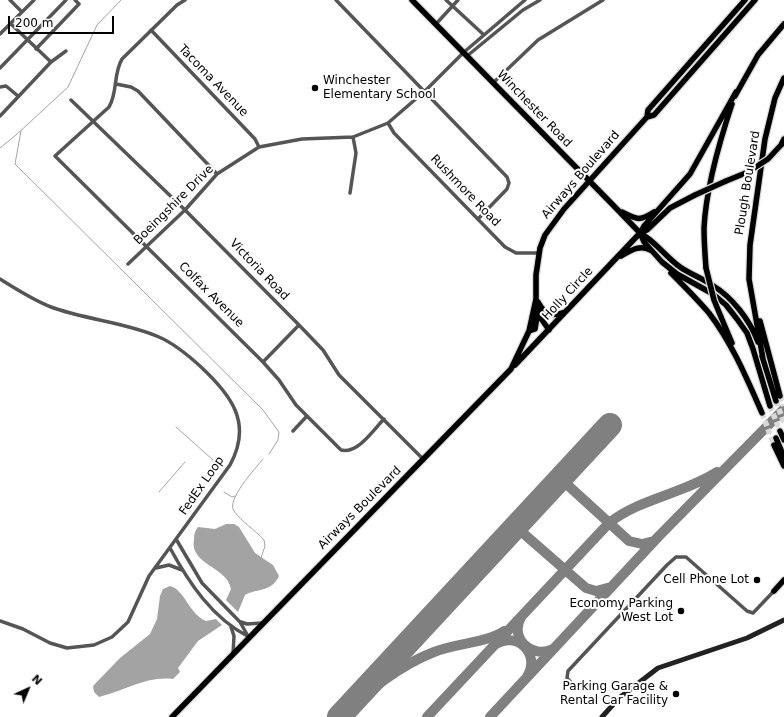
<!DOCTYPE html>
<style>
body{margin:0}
#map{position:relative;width:784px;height:717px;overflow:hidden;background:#fff;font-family:"DejaVu Sans",sans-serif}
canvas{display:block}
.north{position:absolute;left:8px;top:669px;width:40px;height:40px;-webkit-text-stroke:3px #fff;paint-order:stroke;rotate:44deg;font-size:11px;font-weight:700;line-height:16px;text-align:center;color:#000}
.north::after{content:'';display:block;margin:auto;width:14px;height:18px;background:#000;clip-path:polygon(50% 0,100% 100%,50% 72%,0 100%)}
.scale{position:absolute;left:8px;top:16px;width:106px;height:18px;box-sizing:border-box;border:2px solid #000;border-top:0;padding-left:5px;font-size:12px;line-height:14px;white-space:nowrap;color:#000;-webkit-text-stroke:3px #fff;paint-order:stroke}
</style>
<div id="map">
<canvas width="784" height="717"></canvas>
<div class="north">N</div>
<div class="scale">200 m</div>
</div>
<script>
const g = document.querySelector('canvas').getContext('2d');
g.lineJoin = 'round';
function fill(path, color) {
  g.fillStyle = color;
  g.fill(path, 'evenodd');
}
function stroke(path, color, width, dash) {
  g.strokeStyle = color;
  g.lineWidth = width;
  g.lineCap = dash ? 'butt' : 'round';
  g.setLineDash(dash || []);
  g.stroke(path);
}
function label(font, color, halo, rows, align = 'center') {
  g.font = font + ' "DejaVu Sans",sans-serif';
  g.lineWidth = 4;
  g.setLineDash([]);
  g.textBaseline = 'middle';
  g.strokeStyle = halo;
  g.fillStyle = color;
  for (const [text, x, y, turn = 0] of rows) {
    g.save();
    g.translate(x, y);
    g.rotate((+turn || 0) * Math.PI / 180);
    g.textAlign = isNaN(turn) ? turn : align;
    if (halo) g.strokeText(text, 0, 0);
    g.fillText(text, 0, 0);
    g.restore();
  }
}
fill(new Path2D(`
 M226,524h8l5,3 16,26 18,12 6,11c-7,16 -21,12 -34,19l-7,17 -12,-12 5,-11c-4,-23 -42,-24 -37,-50 0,-5 1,-8 4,-12l17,2z
 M170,586c15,4 19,28 36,35l10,-2 6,6 -24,16 -20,27 2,4 -7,7c-27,-3 -49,12 -74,18l-5,-5 -1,-6 27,-28 30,-24 7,-15 3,-23 3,-7z`), '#a3a3a3');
stroke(new Path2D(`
 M21,131l-6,33 248,246 16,22 -1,8 -9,14
 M0,148l16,-13 52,-48 29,-62 24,-25
 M176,427l37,33 1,10 -7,10 2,2
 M214,464l6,-7
 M159,492l26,-30
 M224,492l8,5 3,-1
 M261,558l4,-12 -1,-6c-9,-10 -22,-18 -30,-29 -8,-11 21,-42 29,-52`), '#a3a3a3', 1);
stroke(new Path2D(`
 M561,479l68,62 13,3 12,-3
 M516,527l70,61 10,3 15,-4
 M521,617c-12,22 11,42 32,32
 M496,644c21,-13 44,10 32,31
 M340,716c29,-25 58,-50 94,-64 22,-9 53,-9 70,-21
 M427,717l182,-194c32,-25 74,-29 108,-51
 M490,717l168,-180 126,-128`), '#808080', 10);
stroke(new Path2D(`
 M339,717l271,-292`), '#808080', 24);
stroke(new Path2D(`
 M780,396l4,10
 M776,401l8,22
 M770,406l10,25
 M762,413l12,32`), '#d9d9d9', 5.5, [5.5, 3]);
const primary = new Path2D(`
 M412,0l200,204 28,29 4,9 18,20 15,12 36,20 13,11 11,14 10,14 6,16 17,57
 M735,96l23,-41 26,-31
 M647,117l1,-7 97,-110
 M781,145l3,-6
 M726,181l22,-9
 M622,212c14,7 17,10 32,0
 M640,233c15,8 26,24 40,34 10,7 22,11 32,18 20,12 38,35 46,57
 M640,233l7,-3 23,-22 25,-13
 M621,256c9,-5 19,-12 29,-6
 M706,268c-1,-13 -2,-27 -2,-40 2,-41 15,-85 28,-124
 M671,273c13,13 26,26 38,40 23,30 38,66 53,100
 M538,302c7,13 14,15 27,10
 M721,317l11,26
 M760,321l20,75
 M549,330l-9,-13 -4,-18v-24l4,-27 5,-13 19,-26 83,-92 7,-2 101,-115
 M529,331l6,-2 3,-18
 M762,356l14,45
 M763,359l-14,-80 1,-34 15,-106 10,-41 9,-20
 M515,365l125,-132 4,-7 46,-52 46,-82
 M780,431l4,9
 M776,438l8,19
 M774,445l10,21
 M774,591l10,-11
 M172,717l339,-348 18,-38 7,-32`);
stroke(primary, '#dbdbdb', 8);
stroke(new Path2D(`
 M10,0l12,12
 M185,0l-8,5 -55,54c-9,15 -4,33 -13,48l-54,49 208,206 16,18 17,25 45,45c17,4 32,-20 43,-31
 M336,0l171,177 2,6 -2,6 -29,30
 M446,0l38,35
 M11,24l40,38
 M436,24l22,-24
 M151,30l104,109 4,8
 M0,34l34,-34
 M36,49l43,-45 -4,-4
 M467,56l56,-46 17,-10
 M0,68l66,-68
 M493,83l45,-43 65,-40
 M116,84l15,3 7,4 79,83
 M0,87l6,-1 12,10
 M71,100l114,110 114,115 24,25 16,25 85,85
 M0,116l51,-54 15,-11
 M388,123l6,10 111,114 11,6h23
 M350,193l6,-40 -3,-16
 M128,264l57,-54 32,-36 42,-27 43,-8 51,-2 35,-14 37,-32 38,-38 62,-53
 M0,279c16,10 33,21 51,28 35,13 74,15 108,30 16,7 29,18 42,30 30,28 52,56 29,98l-81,111 -21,46 -16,15 -18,8 -27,3 -17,-5 -27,-14 -23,-8
 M263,362l36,-37
 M293,431l14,-15
 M176,539l26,44 38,39 9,16
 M170,548c19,35 42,70 79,89
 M156,568l13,-3 13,5
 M241,622l6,2 15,-1
 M231,627l3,9 -1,18
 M575,687l-8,-9 1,-7 99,-106 9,-8h10l61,54 6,2 21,-22`), '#555', 3.5);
stroke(new Path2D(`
 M602,717l17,-19 39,-30 89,-30 37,-18`), '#222', 5);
stroke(primary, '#000', 5.5);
const primaryBridge = new Path2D(`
 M748,172l20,-13 13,-14
 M695,195l31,-14
 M706,268l8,32 7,17`);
stroke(primaryBridge, '#dbdbdb', 8, []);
stroke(primaryBridge, '#000', 5.5);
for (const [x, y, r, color] of [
 [315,88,4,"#000"],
 [757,580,4,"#000"],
 [681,611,4,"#000"],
 [676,694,4,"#000"]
]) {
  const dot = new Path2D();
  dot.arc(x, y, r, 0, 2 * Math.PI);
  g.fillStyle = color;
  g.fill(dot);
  stroke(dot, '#fff', 1.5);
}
label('12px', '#000', '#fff', [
 ["Tacoma Avenue",213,81,46],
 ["Winchester Road",534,109,46],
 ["Airways Boulevard",581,175,-49],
 ["Plough Boulevard",748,183,-81],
 ["Rushmore Road",465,191,46],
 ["Boeingshire Drive",174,205,-45],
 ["Victoria Road",259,270,46],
 ["Holly Circle",568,294,-47],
 ["Colfax Avenue",211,295,45],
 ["FedEx Loop",202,486,-55],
 ["Airways Boulevard",360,508,-45]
]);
label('12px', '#000', '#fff', [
 ["Winchester",323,81,"left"],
 ["Elementary School",323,95,"left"],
 ["Cell Phone Lot",749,580],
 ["Economy Parking",673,604],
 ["West Lot",673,618],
 ["Parking Garage &",668,687],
 ["Rental Car Facility",668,701]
], 'right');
</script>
